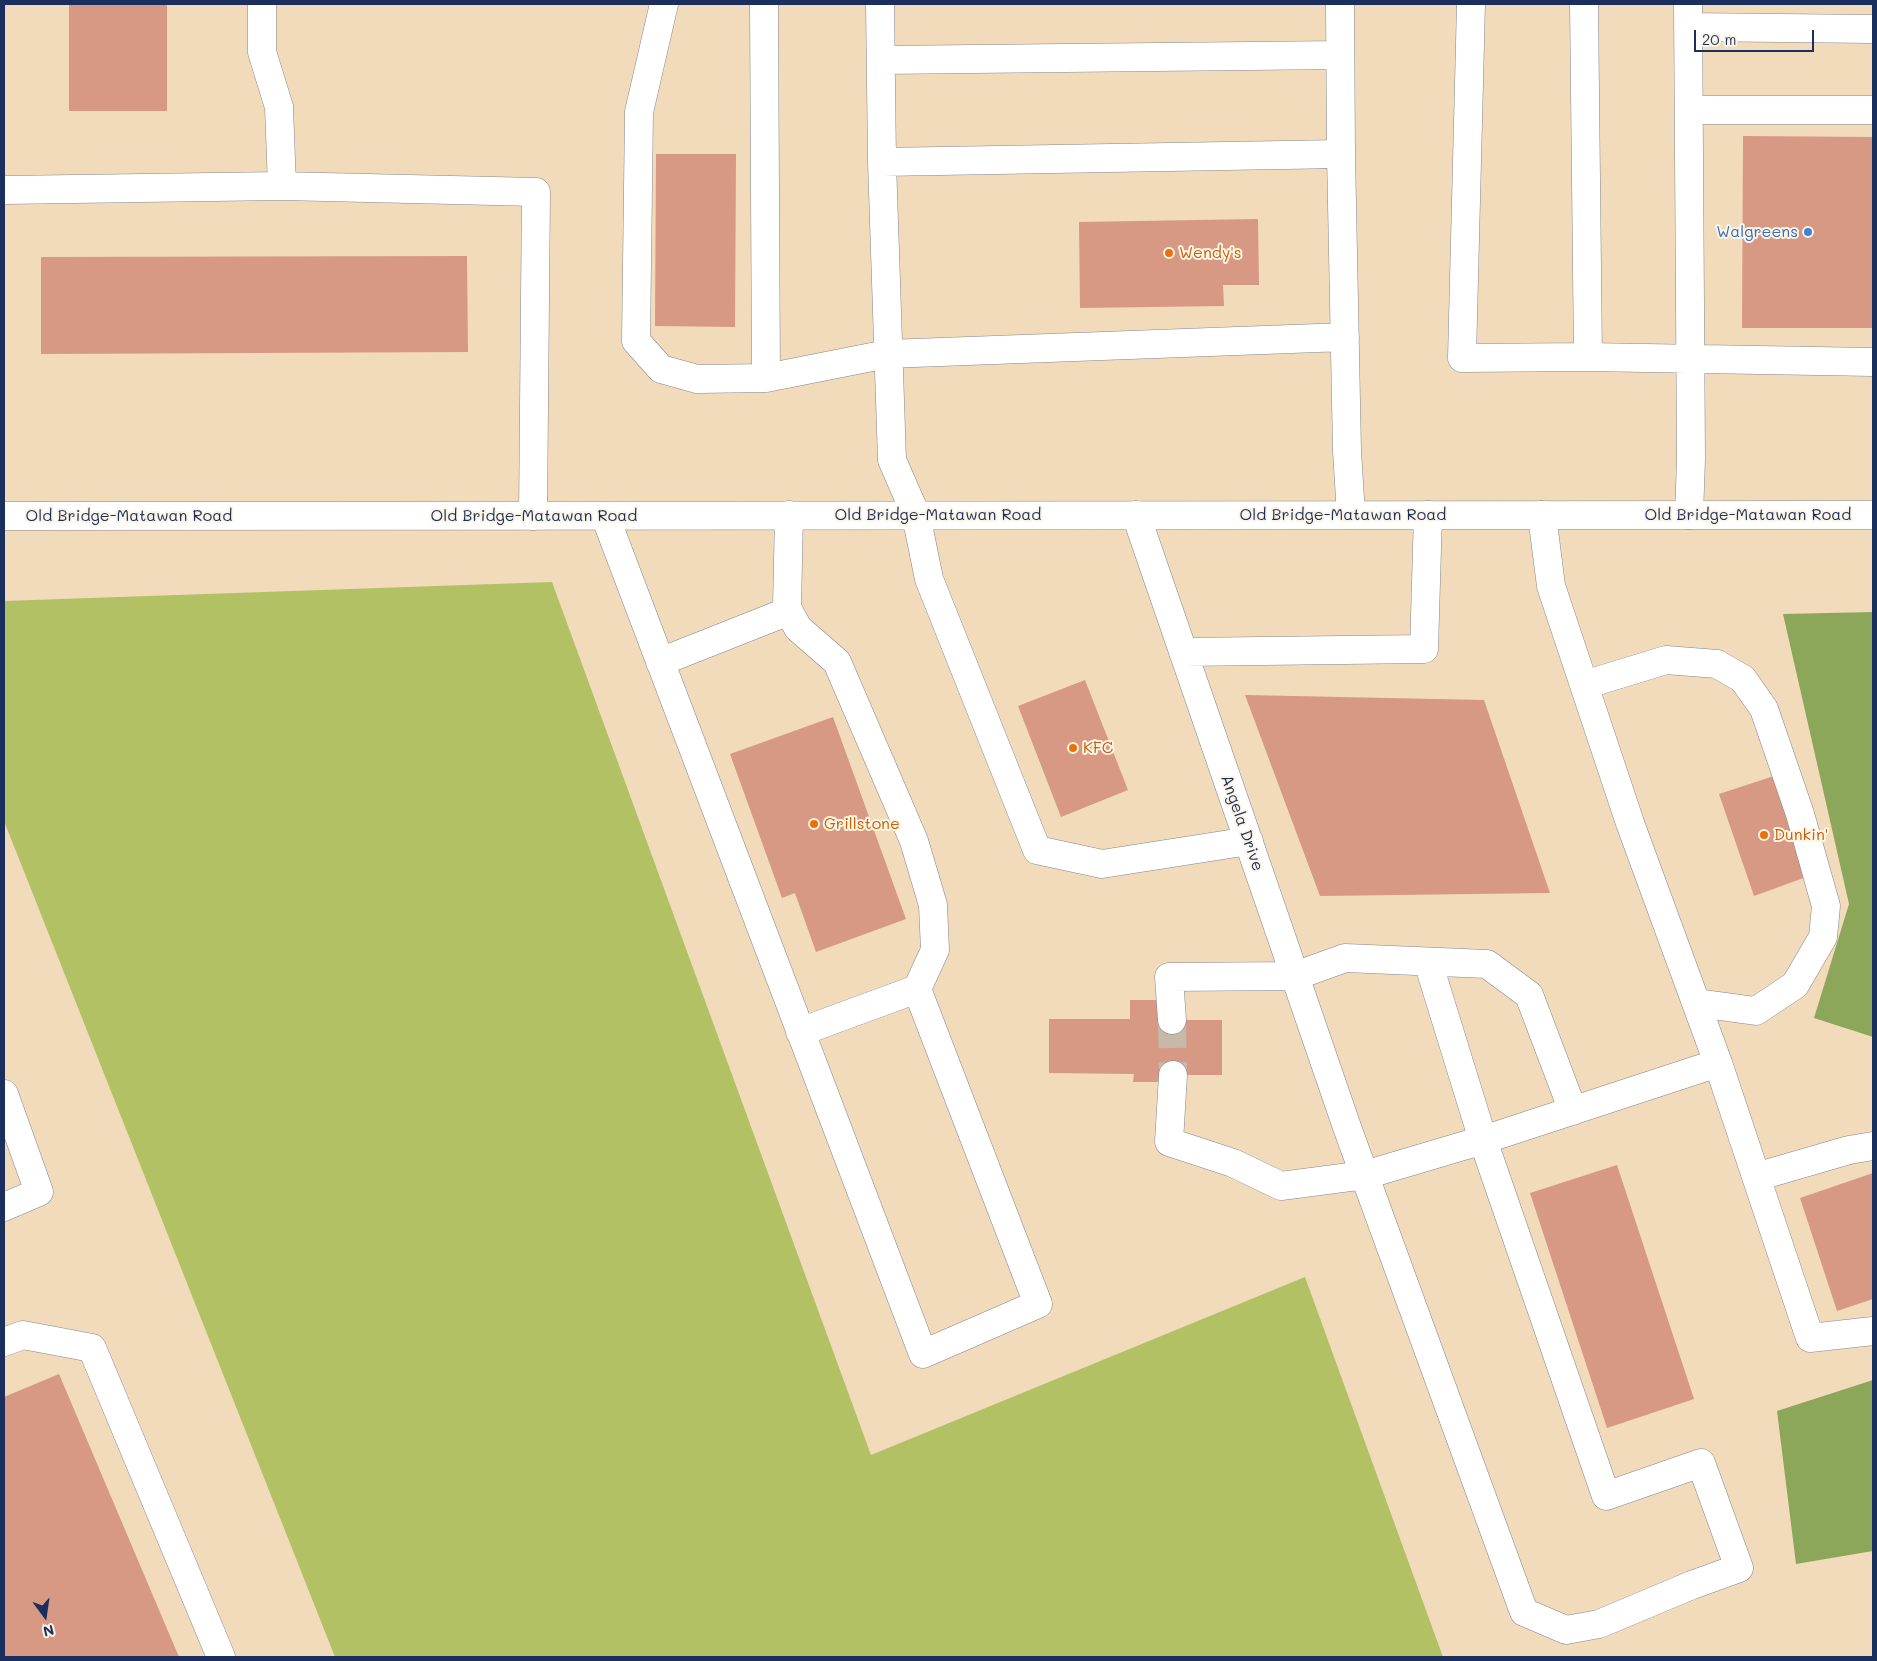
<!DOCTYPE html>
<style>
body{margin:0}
#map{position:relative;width:1877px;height:1661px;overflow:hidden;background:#f1dbbb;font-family:Mali,sans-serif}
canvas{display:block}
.frame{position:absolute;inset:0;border:5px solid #1b2f5e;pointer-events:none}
.north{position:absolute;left:20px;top:1591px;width:50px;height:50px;-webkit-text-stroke:4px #fcf5e5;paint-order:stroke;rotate:166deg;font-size:14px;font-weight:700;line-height:20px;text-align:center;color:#1b2f5e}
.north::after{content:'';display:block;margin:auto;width:18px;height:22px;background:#1b2f5e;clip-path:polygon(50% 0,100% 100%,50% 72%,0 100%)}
.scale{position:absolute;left:1694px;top:30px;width:120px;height:22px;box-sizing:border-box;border:2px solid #1b2f5e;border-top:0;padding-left:6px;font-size:15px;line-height:18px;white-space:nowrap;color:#1b2f5e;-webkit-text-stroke:4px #fcf5e5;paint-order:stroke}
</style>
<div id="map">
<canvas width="1877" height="1661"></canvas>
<div class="frame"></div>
<div class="north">N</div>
<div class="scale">20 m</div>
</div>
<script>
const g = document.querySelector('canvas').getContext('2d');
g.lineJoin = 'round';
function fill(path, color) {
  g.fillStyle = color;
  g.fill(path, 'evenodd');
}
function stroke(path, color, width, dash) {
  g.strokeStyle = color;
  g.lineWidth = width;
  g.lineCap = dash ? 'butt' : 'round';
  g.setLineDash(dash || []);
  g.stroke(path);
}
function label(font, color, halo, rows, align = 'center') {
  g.font = font + ' Mali,sans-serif';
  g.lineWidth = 4;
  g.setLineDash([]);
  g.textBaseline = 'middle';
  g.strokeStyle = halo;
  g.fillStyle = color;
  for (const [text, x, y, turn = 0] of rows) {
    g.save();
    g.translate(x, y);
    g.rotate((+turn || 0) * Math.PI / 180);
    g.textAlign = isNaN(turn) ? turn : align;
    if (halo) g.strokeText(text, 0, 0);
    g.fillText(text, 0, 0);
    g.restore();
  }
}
fill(new Path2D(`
 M552,582l319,873 434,-178 138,380h-1108l-331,-836v-220z`), '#b2c164');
fill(new Path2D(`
 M1873,612v425l-59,-19 35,-114 -66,-290z
 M1873,1380v171l-77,13 -19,-153z`), '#8da75a');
fill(new Path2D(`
 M69,4h98v107h-98z
 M1743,136l130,1v191h-131z
 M656,154h80l-1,173 -80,-1z
 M1258,219l1,66h-36l1,21 -144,2 -1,-86z
 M467,256l1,96 -427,2v-97z
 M1085,680l43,110 -67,27 -43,-111z
 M1245,695l239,5 66,193 -230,3z
 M833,717l73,202 -90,33 -21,-59 -13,5 -52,-144z
 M1774,776l35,100 -55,20 -35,-102z
 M1130,1000h35l7,20h50v55h-60l3,7h-32l1,-8 -85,-1v-54h81z
 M1617,1165l77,234 -87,29 -77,-235z
 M1873,1173v126l-36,12 -37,-113z
 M59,1374l120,283h-175v-260z`), '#d79884');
stroke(new Path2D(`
 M1172,1020l1,55`), '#c6b9a8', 28, [28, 14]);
const minor = new Path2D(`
 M262,4v48l17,55 3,79
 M664,4l-25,108 -3,229 25,28 36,10 69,-1 121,-24 458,-17
 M764,4l2,374
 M880,4l2,158 10,298 24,55 13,64 108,271 65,14 147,-23
 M1340,4l1,150 6,297 4,64
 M1471,4l-9,354 126,-1 -4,-353
 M1688,4l3,455 -2,56
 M1688,27l185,2
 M882,60l458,-5
 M1689,110h184
 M882,162l459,-8
 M4,190l278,-4 254,6 -3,324
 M1588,357l285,5
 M1136,515l212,615 176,482 42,18 33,-6 93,-39 47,-17 -38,-105 -95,33 -123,-356 235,-77 92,275 63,-7
 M1542,515l9,71 79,237 88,240
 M605,516l318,838 115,-50 -121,-315 18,-39 -2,-45 -19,-64 -77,-179 -39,-34 -11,-20 2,-93
 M1183,652l241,-3 4,-134
 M660,662l129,-51
 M1584,685l82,-25 51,4 26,15 21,30 36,105 26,92 -3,31 -28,48 -39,26 -59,-8
 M1172,1020l-3,-43 126,-1 50,-18 142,6 42,31 44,116
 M800,1032l117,-43
 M1173,1075l-4,67 64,21 48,23 84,-11 118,-35 -55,-178
 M4,1094l35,98 -35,15
 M1756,1177l93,-27 24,-4
 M4,1342l19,-7 69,13 129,309`);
const major = new Path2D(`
 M4,516l1869,-1`);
stroke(minor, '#86858c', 29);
stroke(major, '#86858c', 29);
stroke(minor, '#fff', 28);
stroke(major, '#fff', 28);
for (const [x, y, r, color] of [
 [1808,232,5,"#3f7fe0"],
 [1169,253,5,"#e8710a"],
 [1073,748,5,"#e8710a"],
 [814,824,5,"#e8710a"],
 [1764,835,5,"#e8710a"]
]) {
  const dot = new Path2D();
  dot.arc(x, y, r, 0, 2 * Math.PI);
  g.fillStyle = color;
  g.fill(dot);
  stroke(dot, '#fcf5e5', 2);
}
label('16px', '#366cbe', '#fcf5e5', [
 ["Walgreens",1798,232]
], 'right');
label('16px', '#c56008', '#fcf5e5', [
 ["Wendy's",1179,253],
 ["KFC",1083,748],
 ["Grillstone",824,824],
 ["Dunkin'",1774,835]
], 'left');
label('16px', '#1b2f5e', '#fcf5e5', [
 ["Old Bridge-Matawan Road",938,515],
 ["Old Bridge-Matawan Road",1343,515],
 ["Old Bridge-Matawan Road",1748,515],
 ["Old Bridge-Matawan Road",129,516],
 ["Old Bridge-Matawan Road",534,516],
 ["Angela Drive",1242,823,71]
]);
</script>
